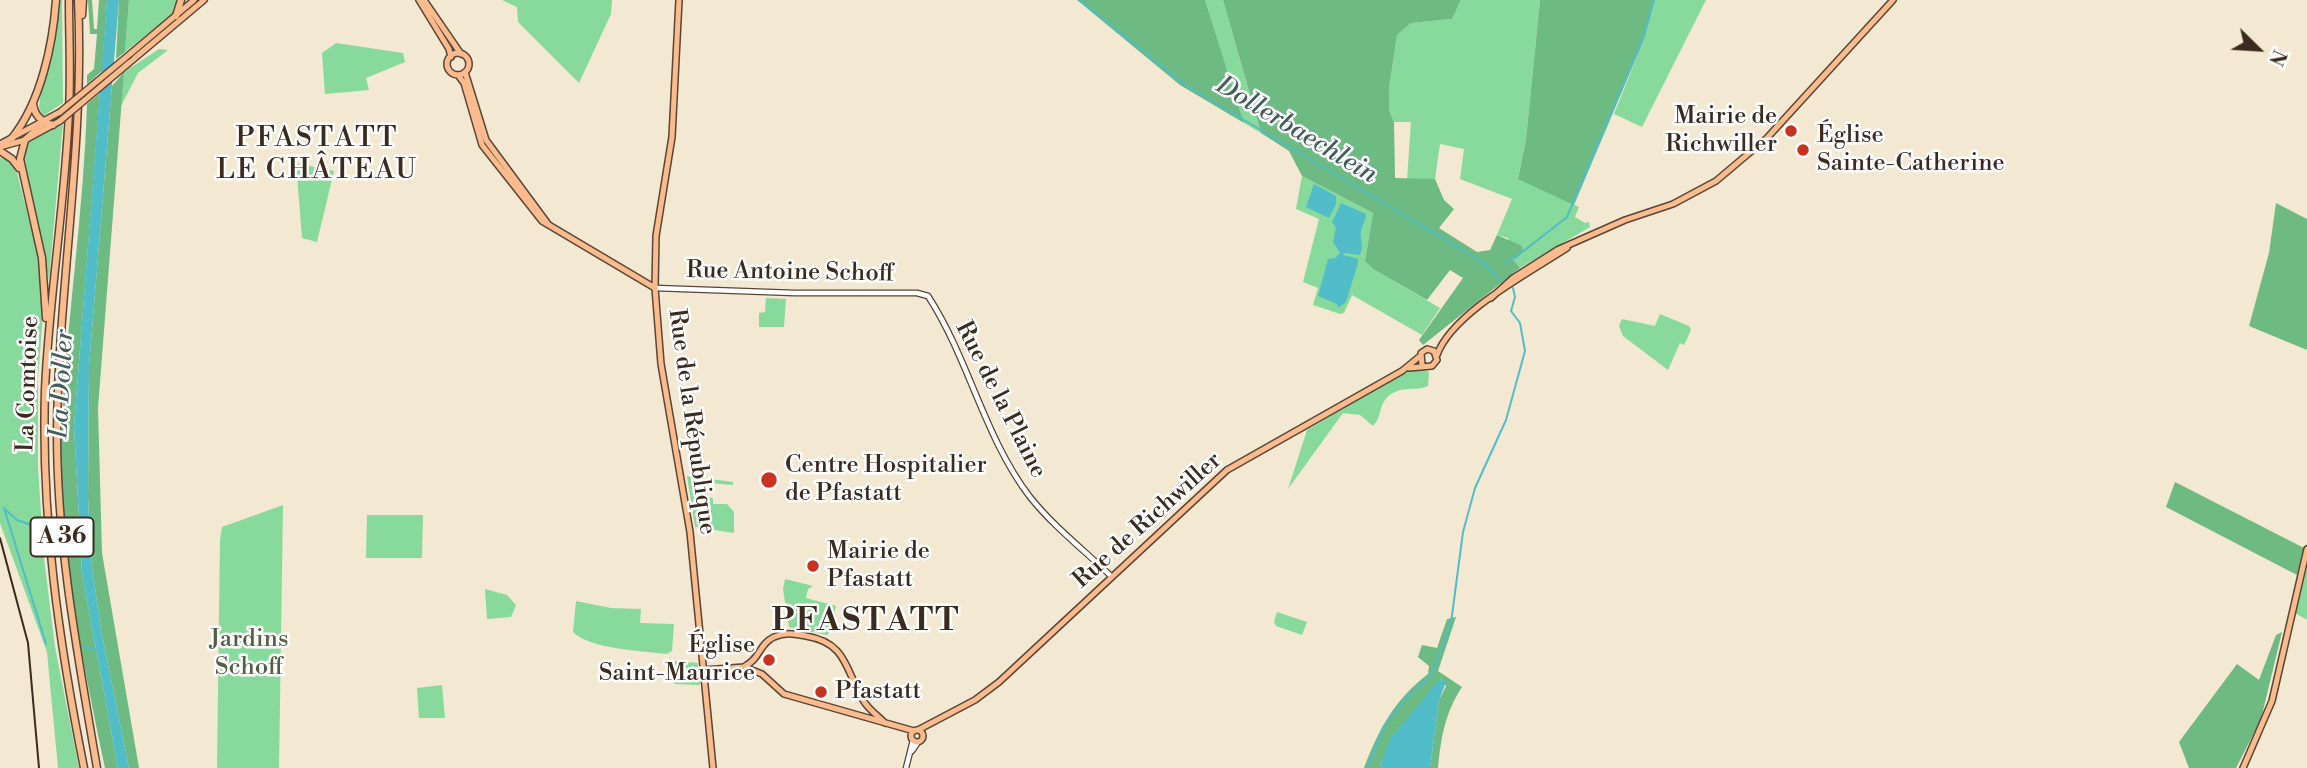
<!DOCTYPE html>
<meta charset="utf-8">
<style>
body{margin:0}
#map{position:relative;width:2307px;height:768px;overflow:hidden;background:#f3e8d1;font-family:"Libre Bodoni",serif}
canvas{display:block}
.north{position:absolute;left:2223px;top:14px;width:70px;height:70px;-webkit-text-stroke:5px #fff;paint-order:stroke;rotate:114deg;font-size:19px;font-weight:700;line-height:28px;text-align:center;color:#3b2a1e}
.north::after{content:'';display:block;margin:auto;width:24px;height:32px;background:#3b2a1e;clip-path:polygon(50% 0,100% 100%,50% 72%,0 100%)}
</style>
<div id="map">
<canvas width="2307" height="768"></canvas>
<div class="north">N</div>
</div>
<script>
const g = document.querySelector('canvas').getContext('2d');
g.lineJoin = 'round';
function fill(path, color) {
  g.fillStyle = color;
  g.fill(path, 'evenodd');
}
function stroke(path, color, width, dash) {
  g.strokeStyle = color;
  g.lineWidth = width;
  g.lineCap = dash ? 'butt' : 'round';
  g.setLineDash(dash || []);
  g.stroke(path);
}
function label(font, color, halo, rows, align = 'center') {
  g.font = font + ' "Libre Bodoni",serif';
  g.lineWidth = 5;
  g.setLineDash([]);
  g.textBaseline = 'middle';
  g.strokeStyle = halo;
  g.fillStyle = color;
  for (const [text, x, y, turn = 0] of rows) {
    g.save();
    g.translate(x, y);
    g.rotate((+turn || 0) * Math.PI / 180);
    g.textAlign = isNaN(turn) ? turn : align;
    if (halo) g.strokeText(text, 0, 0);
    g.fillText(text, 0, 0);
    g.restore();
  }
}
fill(new Path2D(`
 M60,0h2l1,103 -20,13 -4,-8 1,-11 9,-32z
 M129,0h49l-3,12 -50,40z
 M502,0h110l-1,14 -32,69 -61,-61 -1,-15z
 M1205,0h18l38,133 -17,-10z
 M1461,0h79l-14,139 -8,39 61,29 -4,10 10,6 4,-1 1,5 -70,41 -8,-8 -4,-22 -11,-3 15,-36 -52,-20 4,-30 -24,-5 -5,35 -28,1 4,-58h-17l-5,-12v-21l8,-54 14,-12 41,-4z
 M1655,0h51l-64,127 -28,-13 26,-65z
 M336,43l67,10 2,9 -39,16 3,12 -44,4 -3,-41z
 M159,49l9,1 -30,23 -17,33 3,-34z
 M63,123l-14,157 -27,-123 4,-14z
 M0,158l10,3 6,7 24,96 3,52 -5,61v91l6,90 11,89 24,121h-21l-11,-116 -47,-129z
 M296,163l38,8 -17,71 -15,-4z
 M1302,176l71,37 -8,48 8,8 67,39 -18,27 -70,-40 -8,18 -4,1 -27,-9 5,-17 -15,-6 16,-63 -23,-10z
 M766,298l20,1 -2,28h-25v-14l6,-1z
 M1660,314l29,12 2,4 -7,15 -4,-2 -12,27 -45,-34 -4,-10 3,-7 33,7z
 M1421,368l8,4 -1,14c-12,6 -31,-2 -43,14 -6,8 -4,18 -12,26l-13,-11 -17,-2 -55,76 19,-59 99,-58z
 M687,476l46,6v3l-24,-2 -2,14 6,1v6h14l7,8v21l-39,-6z
 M283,505l-4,263h-62l3,-228 2,-13z
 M367,515h56l-1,43h-56z
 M2307,567v53l-12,-7z
 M785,579l28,7 -5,3 -2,9 30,8 -5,25 -4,4 -38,-8 -6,-38z
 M485,589l22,6 9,10 -5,12 -24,2z
 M576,601l35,7 30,1 -1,14 34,1 -2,27 -5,3c-24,-3 -78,-5 -94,-22z
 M1277,612l30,10 -5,13 -26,-9 -2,-4z
 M675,661l23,2 2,22 -26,-1z
 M442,685l3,33h-26l-2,-30z`), '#87da9b');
fill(new Path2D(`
 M88,0h4l2,29h3l2,-29h8l-5,71 -15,13v-9l7,-6 3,-35h-7z
 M119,0h10l-4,52 -9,7z
 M1077,0h128l39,123 -64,-38z
 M1223,0h238l-9,19 -41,4 -14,12 -8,54v21l5,12 1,56 40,1 9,21 10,9 -15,19 38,24 13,-2 7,-15 25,11 1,5 -10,9 7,8 -97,77 -4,-5 44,-62 -13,-8 -23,30 -54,-31 -8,-8 8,-48 -71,-37 -13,-25 -28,-18z
 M1540,0h115l-15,49 -66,156 -56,-26 8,-40z
 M124,72l-26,336 4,145 37,215h-10l-28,-138 -10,-71 -3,-62 1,-131 23,-280z
 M100,93l-26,333 8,147 36,195h-13c-23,-113 -51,-236 -43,-353 6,-103 22,-208 25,-311z
 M2276,203l31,16v131l-58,-24 20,-73z
 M2175,482l129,66 -7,27 -131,-68z
 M1456,617l-18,54 24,16c-17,26 -21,50 -24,81h-8l9,-68 7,-14 -5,-7 -28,36 -14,13 -19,37 3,3h-19c15,-39 30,-68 64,-94l1,-8 -11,-9 4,-12 15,3 10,-29z
 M2282,632l-21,87 -25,49h-47l-10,-26 58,-78 22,16 17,-45z`), '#6dba83');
fill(new Path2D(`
 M107,0h12l-30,366 -1,131 3,62 10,71 28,138h-11l-36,-195 -8,-147z
 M1314,184l22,12v8l-7,14 -23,-11z
 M1341,203l25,11c0,6 -4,11 -5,17 -1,10 3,14 -1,24l-16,-2 -1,2 15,4v4l-12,39 -8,6 -1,-4 -19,-8 10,-37 7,-1 5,-5 -7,-11 3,-14 -4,-6z
 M1440,679l6,3 -7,18 -9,68h-47l-3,-2 10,-27z`), '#50bdc9');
stroke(new Path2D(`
 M1080,0l102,83 302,180 17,18
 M1504,263l12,-6 51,-40 77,-181 10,-36
 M4,508l42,136
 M6,510l11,10 20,7
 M69,534l12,4
 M80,646l16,4
 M1367,768l17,-42 23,-29 24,-21 20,-53 12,-91 12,-44 31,-68 19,-69 -5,-28 -9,-12 4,-14 -2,-9`), '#50bdc9', 2);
const minor = new Path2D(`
 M655,288l140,5h122l11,3c41,63 56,141 102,201 23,29 55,54 81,79
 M912,751l6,-9
 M906,768l7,-28`);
const major = new Path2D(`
 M419,0l30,49 2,8
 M424,0l37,54
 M679,0l-7,137 -16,99 -1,52 6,76 29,168 23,236
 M447 64a11 11 0 1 1 22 0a11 11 0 1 1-22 0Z
 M130,54l64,-54
 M129,63l75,-63
 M465,72l21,68 62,84
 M458,75l6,8 18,62 60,76 113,67
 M0,144l60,-32
 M0,147l25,-7 35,-19
 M1491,298l22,-20 44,-28 68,-30 48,-16 43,-23 51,-43 126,-138
 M1437,355c15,-42 92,-82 130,-107
 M1409,368l23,-2 5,-6 -3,-9 -7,-2 -6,4 1,12
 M745,666c15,-7 14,-22 29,-29 12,-5 20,-3 32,-1 41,7 39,33 57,64 5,9 14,15 22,23
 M704,670l40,-3 18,7 22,20 130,37
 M918,730l57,-30 24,-18 228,-212 175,-99 17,-14
 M911 736a6 6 0 1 1 12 0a6 6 0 1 1-12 0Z
 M2243,768l29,-67 35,-152`);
const highway = new Path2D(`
 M69,0c0,37 2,74 0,111 -4,93 -20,186 -24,279 -4,128 14,253 39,378
 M78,0c7,145 -20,288 -21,433 0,114 21,223 40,335
 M82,15l1,-15
 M176,16l5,-16
 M33,103c1,12 8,19 20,22
 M44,123l-19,17 -5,19 22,99 4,60
 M12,138c29,-36 41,-94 44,-138
 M0,151l12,8 7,9`);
stroke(minor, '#574639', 7);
stroke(major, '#574639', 8);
stroke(highway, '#574639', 9);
stroke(minor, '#fff', 4.5);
stroke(major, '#fbbb8c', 5);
stroke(highway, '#fbbb8c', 6);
stroke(new Path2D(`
 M0,538l28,105 11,125`), '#3b2a1e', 2);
const majorBridge = new Path2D(`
 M60,112l70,-58
 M60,121l69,-58`);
stroke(majorBridge, '#574639', 8, []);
stroke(majorBridge, '#fbbb8c', 5);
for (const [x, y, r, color] of [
 [1791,131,7,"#c8321e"],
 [1803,150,7,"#c8321e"],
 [769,480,9,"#c8321e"],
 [813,566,7,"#c8321e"],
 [769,660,7,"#c8321e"],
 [821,692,7,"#c8321e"]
]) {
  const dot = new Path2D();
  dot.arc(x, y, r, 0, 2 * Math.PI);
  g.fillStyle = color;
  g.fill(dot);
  stroke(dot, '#fff', 2.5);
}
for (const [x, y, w] of [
 [62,537,63]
]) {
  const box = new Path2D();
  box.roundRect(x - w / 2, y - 19.5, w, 39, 5);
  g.fillStyle = '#fff';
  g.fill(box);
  stroke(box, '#3b2a1e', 2);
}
label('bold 23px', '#3b2a1e', null, [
 ["A 36",62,537]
]);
label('24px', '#3b2a1e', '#fff', [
 ["Mairie de",1777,117,"right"],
 ["Richwiller",1777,145,"right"],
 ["Église",1817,136],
 ["Sainte-Catherine",1817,164],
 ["Centre Hospitalier",785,466],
 ["de Pfastatt",785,494],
 ["Mairie de",827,552],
 ["Pfastatt",827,580],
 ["Église",755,646,"right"],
 ["Saint-Maurice",755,674,"right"],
 ["Pfastatt",835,692]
], 'left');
label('24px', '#3b2a1e', '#fff', [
 ["Rue Antoine Schoff",790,273,1],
 ["La Comtoise",29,384,-88],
 ["Rue de la Plaine",1000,400,63],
 ["Rue de la République",691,422,82],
 ["Rue de Richwiller",1148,521,-42]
]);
label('24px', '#525f44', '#fff', [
 ["Jardins",249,640],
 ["Schoff",249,668]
]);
label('italic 26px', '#425d5a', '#fff', [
 ["Dollerbaechlein",1296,131,31],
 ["La Doller",63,384,-87]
]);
g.letterSpacing = '2px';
label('28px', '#3b2a1e', '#fff', [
 ["PFASTATT",317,139],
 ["LE CHÂTEAU",317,171]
]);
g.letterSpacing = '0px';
g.letterSpacing = '2px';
label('bold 32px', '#3b2a1e', '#fff', [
 ["PFASTATT",866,622]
]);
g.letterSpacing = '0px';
</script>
